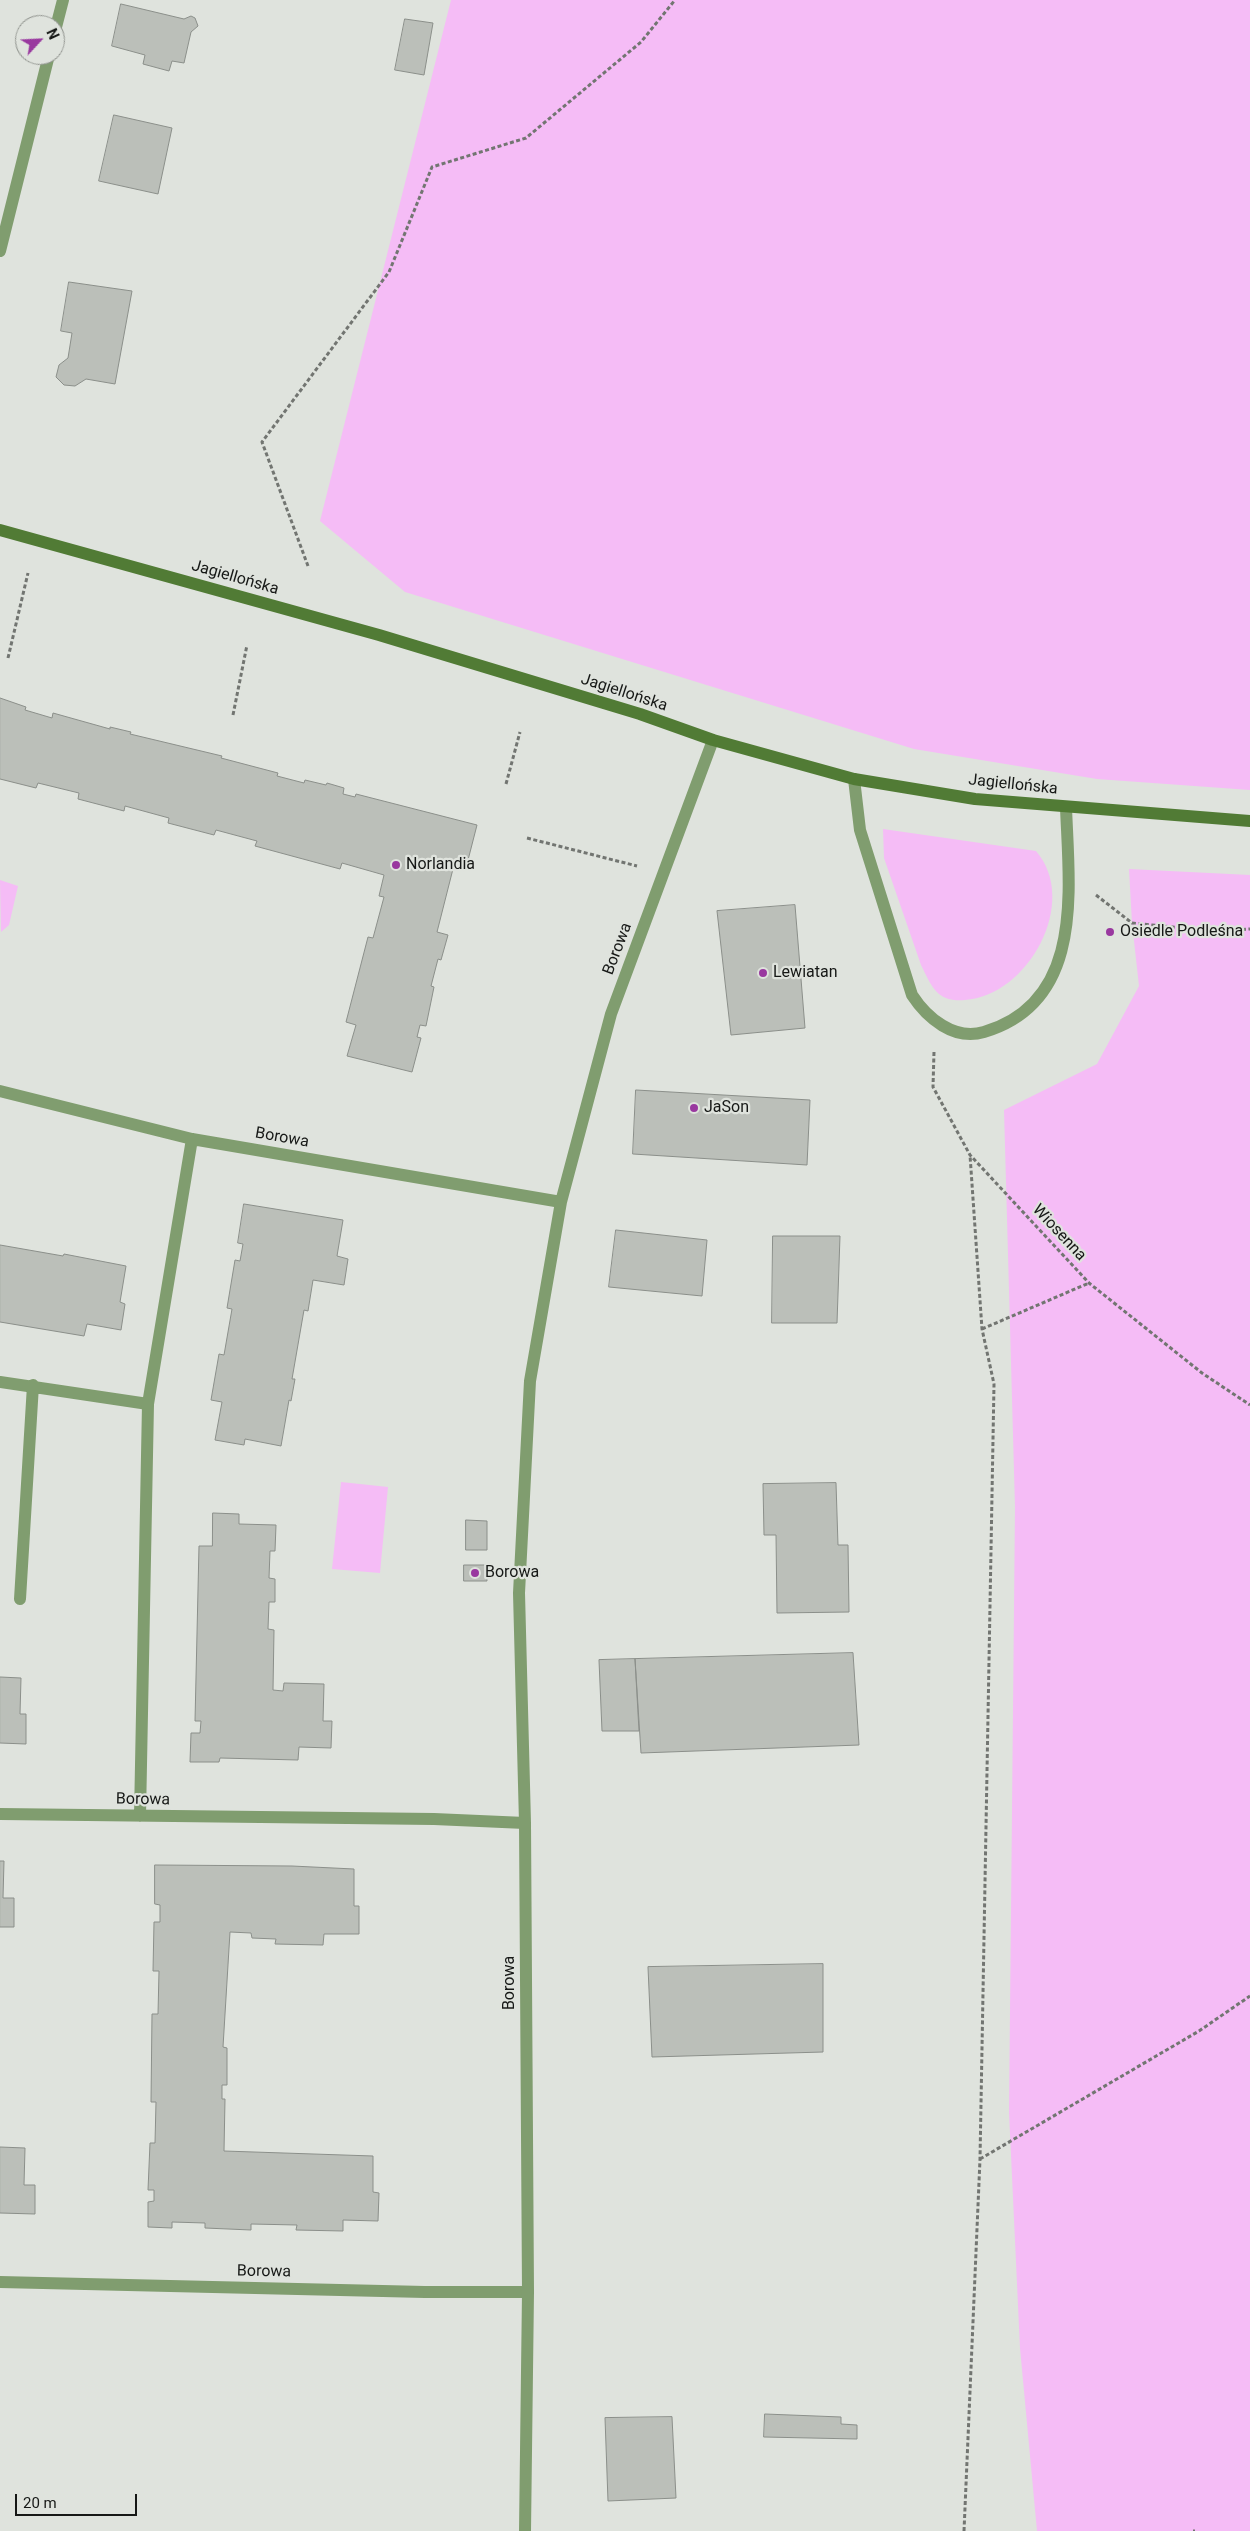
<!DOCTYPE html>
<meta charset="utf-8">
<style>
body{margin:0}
#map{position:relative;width:1250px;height:2531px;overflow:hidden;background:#dfe3dd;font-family:Roboto,sans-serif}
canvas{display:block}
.north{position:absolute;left:15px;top:15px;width:50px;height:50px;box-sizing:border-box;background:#dfe3dd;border:1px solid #8f928d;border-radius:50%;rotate:65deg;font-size:14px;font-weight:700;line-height:20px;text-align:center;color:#161816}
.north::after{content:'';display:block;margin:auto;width:18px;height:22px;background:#99389f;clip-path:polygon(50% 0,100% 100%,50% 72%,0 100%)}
.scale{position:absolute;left:15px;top:2494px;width:122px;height:22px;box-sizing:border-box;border:2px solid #161816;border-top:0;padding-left:6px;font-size:15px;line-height:18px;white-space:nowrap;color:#161816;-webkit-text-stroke:4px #dfe3dd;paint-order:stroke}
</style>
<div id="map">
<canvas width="1250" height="2531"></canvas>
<div class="north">N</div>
<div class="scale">20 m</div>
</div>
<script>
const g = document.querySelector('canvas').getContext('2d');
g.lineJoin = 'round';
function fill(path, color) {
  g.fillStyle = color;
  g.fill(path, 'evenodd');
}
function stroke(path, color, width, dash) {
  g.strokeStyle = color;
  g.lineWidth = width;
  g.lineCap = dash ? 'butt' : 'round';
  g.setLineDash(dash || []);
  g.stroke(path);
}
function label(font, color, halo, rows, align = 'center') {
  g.font = font + ' Roboto,sans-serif';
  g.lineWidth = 4.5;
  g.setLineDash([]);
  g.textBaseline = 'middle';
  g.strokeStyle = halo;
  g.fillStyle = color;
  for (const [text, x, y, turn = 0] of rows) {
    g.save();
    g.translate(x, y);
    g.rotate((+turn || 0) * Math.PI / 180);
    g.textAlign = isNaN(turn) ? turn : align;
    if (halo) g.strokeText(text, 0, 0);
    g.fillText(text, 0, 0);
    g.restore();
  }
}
fill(new Path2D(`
 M451,0h799v790l-153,-11 -183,-30 -509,-157 -85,-71z
 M883,829l153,22c44,51 -8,145 -71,149 -8,1 -19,0 -26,-6 -8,-7 -13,-19 -18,-29l-37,-107z
 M1129,869l121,6v1656h-213l-17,-183 -11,-236 6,-605 -11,-397 93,-46 42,-78 -7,-63z
 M0,880l18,6 -9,39 -8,7z
 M341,1482l47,5 -8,86 -48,-4z`), '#f5bcf6');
const building = new Path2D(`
 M121,4l63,15 7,-3 4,2 3,8 -7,6 -7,31 -12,-2 -3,10 -26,-7 2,-9 -33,-9z
 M405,19l28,4 -9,52 -29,-5z
 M114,115l58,13 -14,66 -59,-13z
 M69,282l63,9 -17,93 -29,-5 -11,7 -11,-1 -8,-8 3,-12 9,-7 4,-25 -11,-2z
 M0,698l26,9 -1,3 27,8 1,-5 57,16v-2l21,5 -1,2 92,22 -1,2 57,15 -1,3 27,7 1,-3 21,5 1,-2 17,5 -1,6 12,3 1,-3 121,31 -10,39 -12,-3 -18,71 11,3 -7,25 -3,-1 -7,27 3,1 -8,39 -6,-1 -3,12 4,1 -9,34 -65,-16 9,-31 -10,-3 22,-85 5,1 11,-41 -5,-1 5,-21 -42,-12 -2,6 -85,-23 2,-5 -41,-11 -2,5 -46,-12 1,-5 -44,-12 -1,5 -46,-12 1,-6 -41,-10 -2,5 -36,-9z
 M795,905l10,123 -74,7 -14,-124z
 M636,1090l174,10 -3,65 -174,-11z
 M244,1204l99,16 -6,36 11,3 -4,26 -31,-5 -5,31 -4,-1 -12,69h3l-4,22 -2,-1 -8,46 -36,-7 -1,6 -29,-5 7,-38 -11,-2 8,-46 5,1 8,-46 -5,-1 8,-48 5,1 3,-17 -5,-1z
 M616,1230l91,10 -5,56 -93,-9z
 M773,1236h67l-3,87h-65z
 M0,1245l63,11 1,-2 62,12 -6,36 5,2 -4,26 -34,-6 -3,12 -84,-14z
 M836,1483l2,62h10l1,67 -72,1 -1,-78h-12l-1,-51z
 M213,1513l26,1v10l37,1 -1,26h-5l-1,27 6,1v23h-6l-1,27 6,1 -1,60 10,1 1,-8 40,1 -1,37h9l-1,27 -32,-1 -1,13 -78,-2 -1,4h-29l1,-29h9l1,-12h-6l4,-175h13z
 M466,1520l21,1v29h-21z
 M464,1565h22l1,16h-23z
 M853,1653l6,92 -218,8 -6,-94z
 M635,1659l4,72h-37l-3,-71z
 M0,1677l21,1 -1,36h6v30l-26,-1z
 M0,1861h4l-1,37h11v29h-14z
 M155,1865l137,1 62,3v37h5v28h-35l-1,11 -48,-1 1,-5 -24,-1 -1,-5 -21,-1 -7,115 4,1v37h-5v14h3l-1,52 149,5v36l6,1 -1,28 -35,-1v11l-47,-1 1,-5 -46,-1v6l-46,-2v-5l-33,-1v6l-24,-1v-25l6,-1v-11h-6l2,-47h5l1,-41h-5l1,-88h6l1,-43h-6l1,-49h6v-17l-5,-1z
 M823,1964v88l-171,5 -4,-90z
 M0,2147l25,1 -1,37h11v29l-35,-1z
 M765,2414l76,3v7l16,1v14l-93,-2z
 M672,2417l4,81 -68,3 -3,-83z`);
fill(building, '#bbbfb9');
stroke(building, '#8b8f8a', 1);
stroke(new Path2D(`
 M308,566l-46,-124 127,-170 43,-105 94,-29 115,-96 34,-42
 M8,658l20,-85
 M233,715l14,-70
 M506,784l14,-52
 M527,838l110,28
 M1096,895l36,28 82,8 36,-2
 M934,1052l-1,35 37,68 119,128 113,90 48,32
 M982,1329l107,-46
 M980,2159l219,-128 51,-35
 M964,2531l16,-372 14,-775 -12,-55 -12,-174
 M1193,2531h2`), '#727571', 3, [4, 2.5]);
stroke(new Path2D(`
 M854,779l6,51 52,165c15,23 42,46 72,37 101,-30 85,-142 82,-225
 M0,1382l148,22
 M20,1599l13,-214
 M0,2282l425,10h103`), '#809d6f', 12);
stroke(new Path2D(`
 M55,31l8,-31
 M0,251l49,-196
 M0,1091l192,48 369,63
 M0,1814l434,5 91,4
 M140,1816l8,-412 44,-265
 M525,2531l3,-239 -3,-469 -6,-230 11,-212 31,-179 50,-188 102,-274`), '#809d6f', 12);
stroke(new Path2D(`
 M0,530l379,105 261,79 73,26 141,39 121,20 275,22`), '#517b35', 12);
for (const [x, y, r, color] of [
 [396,865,5,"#99389f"],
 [1110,932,5,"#99389f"],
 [763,973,5,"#99389f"],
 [694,1108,5,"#99389f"],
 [475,1573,5,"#99389f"]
]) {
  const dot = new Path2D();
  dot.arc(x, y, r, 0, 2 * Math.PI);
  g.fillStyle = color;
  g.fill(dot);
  stroke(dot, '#dfe3dd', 2);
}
label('16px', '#161816', '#dfe3dd', [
 ["Jagiellońska",235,578,16],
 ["Jagiellońska",624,693,18],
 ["Jagiellońska",1013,785,6],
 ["Borowa",618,949,-69],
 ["Borowa",282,1138,10],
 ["Wiosenna",1059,1233,47],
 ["Borowa",143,1800,1],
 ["Borowa",510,1983,-90],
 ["Borowa",264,2272,1]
]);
label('16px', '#161816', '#dfe3dd', [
 ["Norlandia",406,865],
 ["Osiedle Podleśna",1120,932],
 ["Lewiatan",773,973],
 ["JaSon",704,1108],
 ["Borowa",485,1573]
], 'left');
</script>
